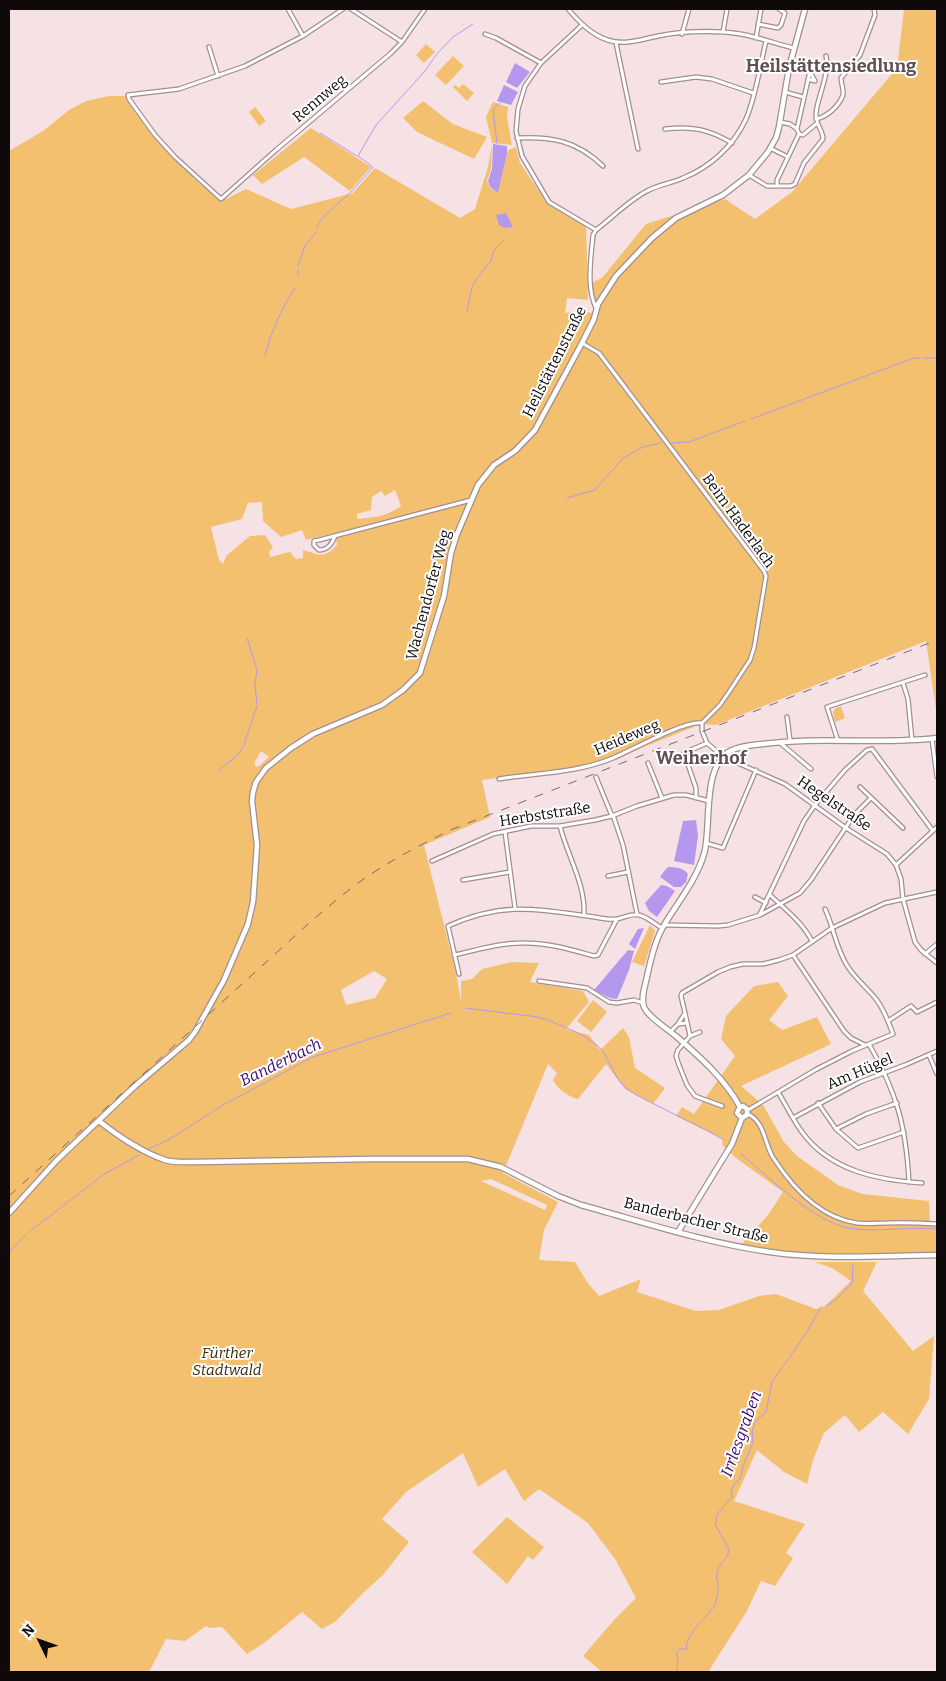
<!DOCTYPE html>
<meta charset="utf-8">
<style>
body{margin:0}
#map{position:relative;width:946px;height:1681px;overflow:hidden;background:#f6e2e5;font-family:Bitter,serif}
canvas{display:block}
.frame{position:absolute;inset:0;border:10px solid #10090a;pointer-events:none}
.north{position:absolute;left:15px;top:1616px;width:50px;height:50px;-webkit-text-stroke:4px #fff;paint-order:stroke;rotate:312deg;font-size:14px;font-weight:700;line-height:20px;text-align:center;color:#10090a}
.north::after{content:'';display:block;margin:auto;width:18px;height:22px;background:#10090a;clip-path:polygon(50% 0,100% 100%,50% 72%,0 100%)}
</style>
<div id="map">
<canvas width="946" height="1681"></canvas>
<div class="frame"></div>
<div class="north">N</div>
</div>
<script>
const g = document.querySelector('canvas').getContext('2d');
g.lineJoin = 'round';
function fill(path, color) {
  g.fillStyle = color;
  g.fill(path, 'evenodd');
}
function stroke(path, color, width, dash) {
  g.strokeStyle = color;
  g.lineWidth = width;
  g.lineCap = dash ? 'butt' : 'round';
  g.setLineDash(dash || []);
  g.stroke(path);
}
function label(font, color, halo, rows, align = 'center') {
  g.font = font + ' Bitter,serif';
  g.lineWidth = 4;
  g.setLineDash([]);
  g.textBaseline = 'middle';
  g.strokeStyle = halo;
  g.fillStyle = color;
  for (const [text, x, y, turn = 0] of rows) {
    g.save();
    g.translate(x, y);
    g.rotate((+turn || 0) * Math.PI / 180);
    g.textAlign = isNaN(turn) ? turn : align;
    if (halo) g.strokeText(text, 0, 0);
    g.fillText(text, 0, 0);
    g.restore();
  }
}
fill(new Path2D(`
 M904,9h33v707l-11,-75 -210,84 -15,-1 -99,40 -120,16 8,37 -66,28 32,128 5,28v-20l11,-2 10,-10 30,-7 27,1 -9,19 53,9 6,11 -23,27 23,6 11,15 23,-22 6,9 6,31 30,20 -12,16 -28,-15 -19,-25 -28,35c-9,-2 -21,-10 -25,-19l4,-7 -9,-9 -45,109 55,29 -14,28 -5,30 36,2 12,20 12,14 42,-17 -4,13 59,19 23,-1 40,-14 17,-2 40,15 9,-3 26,-25 -19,-13 -17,-6h62l-14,29 50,60 21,-15 -5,63 -21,35 -25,-22 -24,20 -14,-17 -21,18 -11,27 -6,24 -23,-12 -27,-22 -23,51 71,23 -19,29 7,5 -18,28 -14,-5 -14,30 -39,61h-106l-19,-16 31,-36 22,-22 -21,-39 -27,-36 -49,-34 -15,12 -19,-32 -27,18 -15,-34 -57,39 -24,27 27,23 -26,33 -20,18 -28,29 -13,7 -20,-17 -38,31 -17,11 -25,-27 -12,1 -4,-2 -21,15 -19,-2 -17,33h-140v-1521l34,-20 26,-21 17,-9 23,-5h17l32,44 16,18 27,27 25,14 20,-10 45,20 62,-16 22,-25 85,50 15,-9 13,-42 4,-22 -1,24 -4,12 3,7 8,5 10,-43 8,-3 4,16 28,41 38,22 2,74 -21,-2 -2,15 13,-2 15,2v-31l9,-4 44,-54 79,-25 30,20 37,-27 105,-124zM395,490l6,16c-16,11 -26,11 -44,13v-5l14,-4 1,-13 9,-6 4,5zM262,502l1,19 18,16 21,-7 4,10 29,-7 2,12c-13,14 -17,10 -34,5v8l-7,1 -6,-7 -20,5 -1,-5 4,-5 -8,-12 -15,1 -23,19 -4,9 -4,-4 -8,-33 31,-8 6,-16zM261,751l8,6 -10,9 -3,1 -2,-4zM374,971l13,8 -12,19 -29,7 -5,-15zM491,1179l56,26 -2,5 -64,-29z
 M426,44l9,8 -11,11 -8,-8z
 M453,56l11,10 -18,19 -11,-10z
 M463,84l11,9 -7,8 -14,-14 2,-2 4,3z
 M423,101l30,23 34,13 -13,22 -57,-27 -14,-14z
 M493,102l15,5 -1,10 5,28 -20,-2 -6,-26z
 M255,107l11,14 -7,5 -10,-14z
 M311,128l60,39 -21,24 -46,-34 -42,27 -9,-9z
 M841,706l4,12 -10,4 -2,-10 3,-4z
 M650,925l5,6 -11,35 -12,-4z
 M778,982l10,14 -19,24 13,10 35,-13 14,27 -90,42 22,19 21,37 13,14 41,29 24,9 67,7 1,21 7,1v30l-122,1 -36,-2 -38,-7 27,-30 15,-23 -47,-34 -14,-13 1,-6 -47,-23 6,-9 12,7 41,-58 -14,-17 5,-23 28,-30z
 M593,1000l14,12 -16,20 -14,-11z
 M507,1517l37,30 -11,13 -5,-4 -21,28 -35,-32z`), '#f3c06f');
fill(new Path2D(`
 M515,63l15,9 -13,16 -11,-6z
 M504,85l14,7 -7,13 -14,-4z
 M493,144l14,2v8l-9,39 -8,-6 -2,-6 4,-12z
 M506,213l7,14 -9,1 -5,-3 -3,-10z
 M696,820l2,16 -4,29 -20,-4 9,-40z
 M668,867c8,0 16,1 20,7l-2,8 -5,5h-7l-14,-10 5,-7z
 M661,885l6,1 8,5 -18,26 -8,-6 -4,-8z
 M644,928l-9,21 -6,-5 9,-15z
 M628,950l6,1 -5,19 -12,29 -7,-1 -16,-8z`), '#b498ee');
stroke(new Path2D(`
 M320,133l37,23
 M497,143l-4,-34 7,-6
 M317,227l4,-8 31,-28 21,-24 -15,-11 18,-31 49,-54 11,-16 17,-18 20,-13
 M298,266l7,-20 11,-14
 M298,275v-5
 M467,311l5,-24 5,-9 14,-17 3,-11 9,-9
 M265,356c6,-24 16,-47 30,-68
 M923,358h14
 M751,419l163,-61h6
 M710,434l35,-13
 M671,443l18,-1 19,-7
 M567,498l28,-8 28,-32 20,-11 18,-4
 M247,638l10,32 -2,14 2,20
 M244,745l13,-39
 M220,769l18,-14 5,-8
 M465,1008l73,9c17,5 57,21 66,36 7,11 11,26 22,35 9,7 20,12 30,17 23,12 46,22 68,35
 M148,1149l22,-10 53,-34 90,-48 138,-44
 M741,1154c28,23 72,67 107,74 28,5 61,-2 89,1
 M29,1232l74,-57 36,-20
 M9,1252l17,-18
 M826,1306l11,-7 15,-16 1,-20
 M675,1672l2,-2 1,-11 -2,-5 4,-5h6c2,-17 16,-28 27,-41 3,-4 6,-17 5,-23 0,-3 -2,-7 -1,-11 1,-10 10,-12 12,-24l-14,-26 3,-11 14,-16 -1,-6 4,-8 5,-4 3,-13 10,-23 -1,-11 3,-10 11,-10 6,-30 33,-47 16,-28`), '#b498ee', 1);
const street = new Path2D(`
 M288,9l15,27
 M343,9l-40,27 -58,30 -66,23 -51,6 1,4 26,36 20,22 46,42 55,-49 114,-96 12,-12 23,-33
 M351,9l51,33
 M568,9c15,18 34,36 60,33 10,-1 20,-4 30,-6 20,-4 44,-5 65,-4 24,1 47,10 70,16
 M758,24l20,4 3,-3 4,-12 -6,-4
 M582,25l-41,38 -16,23 -7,23 -2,22 6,25 27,46 47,28
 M723,32l4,-23
 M485,34l11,4 45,25
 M682,34l7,-25
 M756,38l5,-29
 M616,43l22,106
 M209,47l9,29
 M808,79l7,2 -5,-9
 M661,82l35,-5 16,2 41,14
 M785,92l18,5
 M816,119c11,-2 23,-13 27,-24 1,-5 -2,-12 -2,-17l19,-23 15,-40 -1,-6
 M780,122l10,2 7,5
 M665,129c28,-3 43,0 67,14
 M799,134l4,1 13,-11
 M517,138c35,-2 60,3 86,28
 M770,148l18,9
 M749,175l18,11h24l4,-2 9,-21 19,-24c0,-9 -8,-15 -7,-26 2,-18 14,-39 10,-57
 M777,185v-5l22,-46 -2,-5 13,-58 -6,-3
 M596,230c17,-13 32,-29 51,-39 11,-6 25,-8 36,-13 28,-11 51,-33 63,-59 10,-23 14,-53 20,-78
 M596,230l-3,5c-2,24 -7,52 3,73
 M582,343l17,10 165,218 2,5 -12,72 -4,12 -21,32 -9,13 -18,18v8l5,12 15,13 63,28 61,44 41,26 9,11 5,14 2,20 12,43 6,8 16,13
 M335,536c-3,8 -7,14 -16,14l-5,-5v-4l5,-1 152,-40
 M903,683l5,16 4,41
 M787,717l3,23
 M932,739l5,38
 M838,741l-11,-34 98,-32
 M779,742l32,27
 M872,749l61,82
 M648,763l14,35
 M596,777l16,39
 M499,779c38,-6 78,-6 114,-21 19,-8 72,-38 89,-35
 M860,787l43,41
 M696,798v-10l-12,-35 23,-10
 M613,815l10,30 14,69
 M560,826c7,29 26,59 24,89
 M505,832l10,76
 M706,843l17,5 33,-78
 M432,861l61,-27 38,-8h29l35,-6 17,-4 25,-10 37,-11h12l23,6
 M896,865l41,-38
 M608,876l20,-4
 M463,880l47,-8
 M770,895c16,15 32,27 42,46
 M755,897l11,6
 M760,914l44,-93 11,-16 30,-35 22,-20 5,-1
 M665,925l53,1 10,-1 32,-10 40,-22 11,-13 43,-65 17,-17
 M925,954l12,-10
 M454,955c24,-5 48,-13 72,-12 23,0 46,7 68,13l4,-1 19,-36
 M793,955l51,76 7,7 14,7
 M459,974l-11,-48c56,-25 88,-17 146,-9 7,1 16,3 23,2 7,-1 14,-6 22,-4 9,2 15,9 23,13
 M539,981l48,7 22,14 8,1 17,-3 9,3
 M685,1013l-4,-17 1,-3 36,-21 12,-5 13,-3h20l16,-4 14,-5 39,-27 53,-25 52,-11
 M888,1021l23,-15 6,6 20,-10
 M678,1024l7,-11 5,23
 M671,1031l7,-7 9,-1
 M700,1032l-10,4 -12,14 -2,6 3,9 8,20 8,11 27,10
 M869,1044c28,49 37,82 40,138
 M929,1055l8,19
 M778,1092c8,13 15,28 24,40 28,39 76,48 120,51
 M818,1103l18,26 22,19 46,-16
 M748,1110l67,-40 37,-19 41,-17c-4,-11 -9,-25 -17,-35 -9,-11 -20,-20 -28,-32 -12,-18 -14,-39 -23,-58
 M748,1114c18,9 16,31 26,45 19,29 47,59 83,64 10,1 20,0 30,0 17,-1 34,0 50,1
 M793,1118l67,-36 45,-17 32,-14
 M836,1129l30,-15 31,-11`);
const secondary = new Path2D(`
 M740,1107c-15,-28 -39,-49 -63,-70 -9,-8 -29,-20 -33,-30 -3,-8 0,-18 2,-26 4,-18 8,-38 17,-54 14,-24 33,-46 41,-73 8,-26 -3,-87 26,-103 10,-5 22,-6 33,-7 58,-8 116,1 174,-6
 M740,1107l-3,6 5,5
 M99,1121c19,15 43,31 66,39 10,3 22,2 32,2l173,-3h98l33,8 57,29 23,9c62,17 125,38 189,47 55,8 111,4 167,3
 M9,1213l48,-53 78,-74 54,-46 6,-8 29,-52 24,-56 5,-22 4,-57 -5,-44 1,-9 3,-10 10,-14 25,-20 22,-14 69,-29 21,-15 17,-17 24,-77 7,-43 6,-19 21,-49 16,-20 21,-14 20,-21 47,-87 12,-24 4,-15 18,-28 36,-38 24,-20 47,-23 26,-20 19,-23 8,-14 3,-11 10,-59 16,-59
 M678,1232l54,-88 10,-26 5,-3v-6l-4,-3 -3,1`);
stroke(street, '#a18e91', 5.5);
stroke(secondary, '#a18e91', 7);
stroke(street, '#fff', 3);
stroke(secondary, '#fff', 4.5);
stroke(new Path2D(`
 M9,1196l299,-272c19,-16 39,-34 60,-48 27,-18 56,-33 85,-47l484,-189`), '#776a6c', 1, [9, 9]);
label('15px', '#10090a', '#fff', [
 ["Rennweg",320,99,-40],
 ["Heilstättenstraße",555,362,-63],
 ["Beim Haderlach",738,521,54],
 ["Wachendorfer Weg",429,595,-75],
 ["Heideweg",627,738,-23],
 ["Hegelstraße",834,804,34],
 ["Herbststraße",545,815,-9],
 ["Am Hügel",860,1072,-23],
 ["Banderbacher Straße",696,1221,14]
]);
label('italic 15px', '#3f2901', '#fff', [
 ["Fürther",227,1354],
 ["Stadtwald",227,1371]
]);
label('italic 16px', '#3d0972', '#fff', [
 ["Banderbach",281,1063,-26],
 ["Irrlesgraben",742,1434,-70]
]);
label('bold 18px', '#615053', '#fff', [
 ["Heilstättensiedlung",831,67],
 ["Weiherhof",701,759]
]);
</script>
